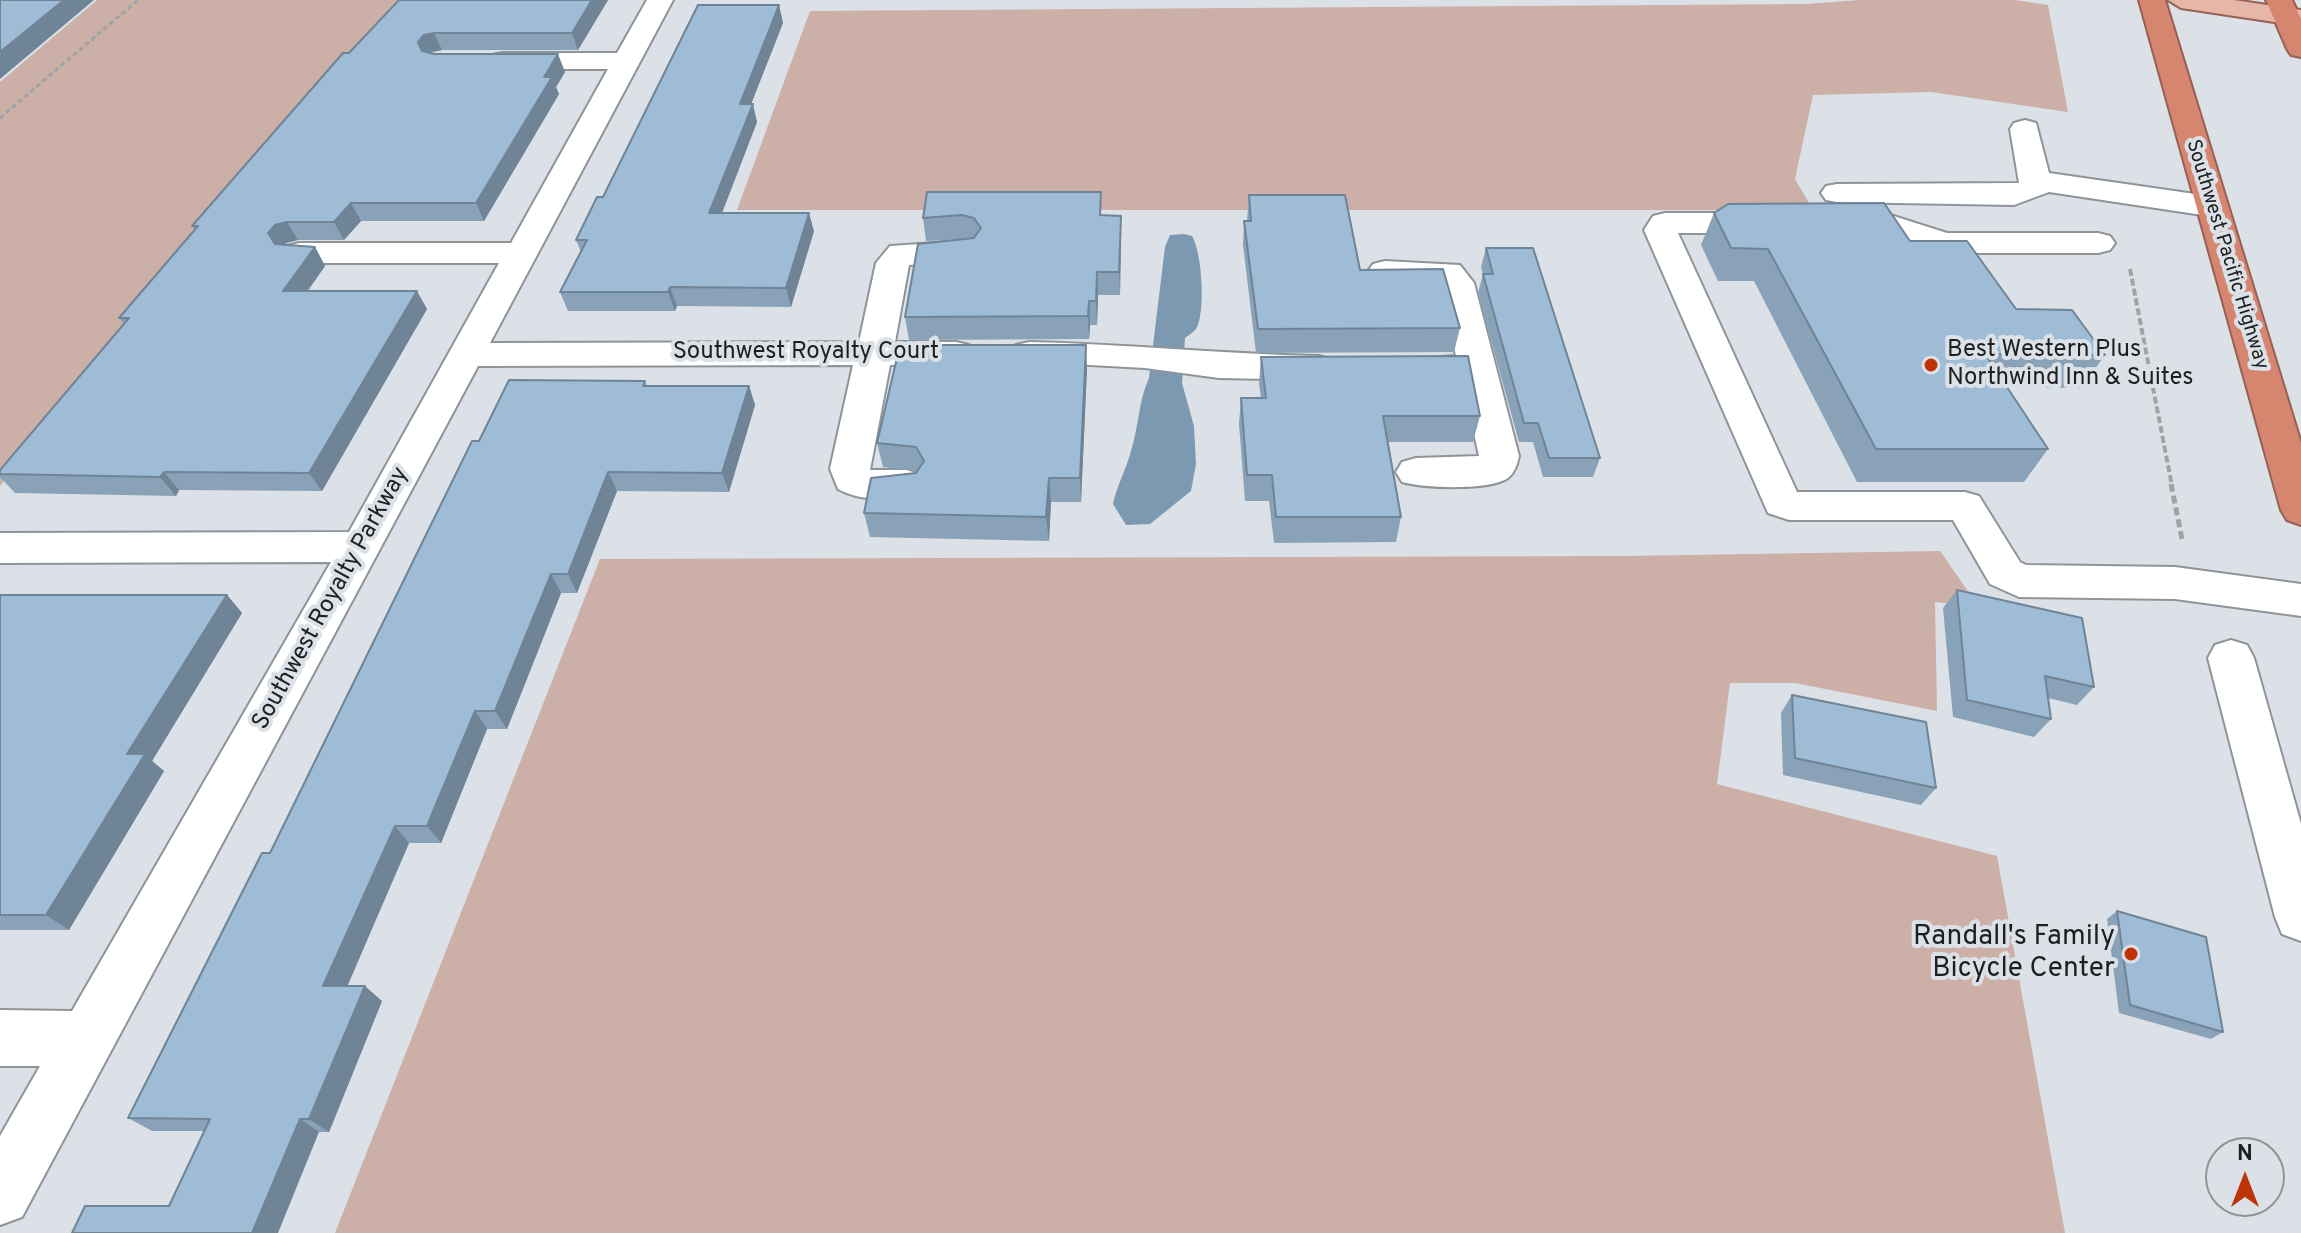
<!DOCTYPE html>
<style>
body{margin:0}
#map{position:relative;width:2301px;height:1233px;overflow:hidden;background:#dbe1e6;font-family:Overpass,sans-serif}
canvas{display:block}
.north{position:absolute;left:2205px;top:1137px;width:80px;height:80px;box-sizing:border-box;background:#dbe1e6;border:2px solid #8f9397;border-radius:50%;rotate:0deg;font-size:22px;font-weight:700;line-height:32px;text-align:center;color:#1d1f21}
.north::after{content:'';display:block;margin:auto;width:28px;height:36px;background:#bd3407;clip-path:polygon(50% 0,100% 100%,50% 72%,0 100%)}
</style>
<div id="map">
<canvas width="2301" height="1233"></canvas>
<div class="north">N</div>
</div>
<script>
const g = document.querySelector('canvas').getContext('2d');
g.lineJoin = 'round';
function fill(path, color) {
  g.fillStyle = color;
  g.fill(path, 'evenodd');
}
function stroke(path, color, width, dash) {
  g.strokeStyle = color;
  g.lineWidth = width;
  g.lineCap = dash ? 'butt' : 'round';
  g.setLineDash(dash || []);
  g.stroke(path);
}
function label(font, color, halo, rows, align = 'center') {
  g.font = font + ' Overpass,sans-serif';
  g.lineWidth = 8;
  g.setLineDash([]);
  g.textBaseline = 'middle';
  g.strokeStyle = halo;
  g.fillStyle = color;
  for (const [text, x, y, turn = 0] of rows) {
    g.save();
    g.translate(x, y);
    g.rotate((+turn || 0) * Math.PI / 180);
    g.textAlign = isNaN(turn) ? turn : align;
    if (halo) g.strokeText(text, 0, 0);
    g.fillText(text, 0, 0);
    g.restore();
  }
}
fill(new Path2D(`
 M97,0h308l-405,486v-404z
 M1860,0h155l33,5 20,107 -137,-20 -118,3 -18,84 18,31h-1076l73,-199 997,-7z
 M1940,551l39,56 -44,-5 2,109 -142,-28h-65l-13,101 280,72 68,377h-1730l265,-674 1026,-3z`), '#ccafa7');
fill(new Path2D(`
 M1184,234l8,2c10,17 13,70 6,89 -2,6 -8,9 -13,13l-3,45 12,43 2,38 -5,27 -41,33 -24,1 -13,-21c4,-19 13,-34 18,-53 8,-25 7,-49 18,-73l16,-131 5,-12z`), '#7d99b2');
const minor = new Path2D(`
 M647,0h26l-183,343 369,-1 17,-79 14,-17 74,-5 12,3 5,7 -5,7 -67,7 -14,77h61l13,3 5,8 -5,8 -79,4 -20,105h36l14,4 6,10 -6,10c-25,7 -59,8 -82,-5l-8,-20 23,-104 -375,1 -456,851 -22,8v-89l40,-70h-40v-56l72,1 259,-449 -331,1v-30l349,-1 150,-269h-200l-12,-3 -5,-7 5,-7 12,-3h212l97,-174h-106l-10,-2 -4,-6 4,-6 10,-2h115z
 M2025,120l11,3 13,50 160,23 11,3 5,7 -5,7 -11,3 -160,-24 -35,13 -177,-3 -11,-2 -5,-7 5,-7 11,-2 182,-1 -9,-54 4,-6z
 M1665,213h103l12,3 4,7 -4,7 -12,3h-90l119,259h168l14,4 41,66 6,3 149,2 126,17v32l-126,-17 -156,-2 -29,-13 -37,-64h-164l-21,-7 -124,-283 9,-14z
 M1840,213h44l63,20h151l12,3 5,7 -5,7 -12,3h-154l-63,-20 -53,-3 -4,-7 4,-7z
 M1385,261l75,4 14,18 45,173c-2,9 -4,16 -11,22 -19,13 -84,10 -106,4l-6,-10 6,-10 14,-4 63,-2 -17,-77 -50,1 -13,-4 -5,-8 5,-8 57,-4 -16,-72 -67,-6 -5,-7 5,-7z
 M1029,342c97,2 193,12 290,14l13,4 5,8 -5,8 -13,4 -100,-2 -74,-10 -129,-7 -5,-8 5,-8z
 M2231,640l16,5 7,13 47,166v117l-19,-7 -7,-17 -67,-259 7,-13z`);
const major = new Path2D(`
 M2168,0h66l67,10v16l-120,-18z`);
const highway = new Path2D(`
 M2139,0h26l136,443v82l-14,-5 -6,-10z
 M2266,0h26l9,19v38l-10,-2 -4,-6z`);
stroke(minor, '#8e9498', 4);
stroke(major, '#956154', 4);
stroke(highway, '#956154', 4);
stroke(new Path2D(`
 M0,118l138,-118`), '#9ea3a7', 3, [5, 3]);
stroke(new Path2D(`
 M2130,269l42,217`), '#9ea3a7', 4, [7, 3]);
stroke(new Path2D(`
 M2171,484l11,55`), '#9ea3a7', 5, [8, 4]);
fill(minor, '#fff');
fill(major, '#e6b6a9');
fill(highway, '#d6856f');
fill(new Path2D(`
 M399,0h209l-30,50h-136l-12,3 135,19 -9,15 3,7 -75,127h-123l-17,19h-46l-12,3 -1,2 30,2 10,19 -17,25 119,18 -105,182 -143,-1 -3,6 -161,-3 -15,-16v-7l124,-146 -5,-6 76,-88 -3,-4z
 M779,5l4,18 -32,81 6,18 -35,91 92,18 -23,76 -114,-1 -2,5h-107l-8,-19 21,-40 -5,-12z
 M927,192l175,23 19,1 -1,79h-22l-1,30h-7l-1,14 -180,1 -4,-23 62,-78 -41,2 -3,-23z
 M1249,195l111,75 100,58 -6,24 -198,1 -13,-108 1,-24h3z
 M1714,213l196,28 106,68 89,46 -24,33 -74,-1 41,62 -24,33h-167l-103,-201h-36l-17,-36z
 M1486,248l114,210 -7,19h-50l-10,-35h-14l-41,-149 5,-19 -2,-7z
 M1261,357l219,59 -7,26h-85l13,75 -5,25 -122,1 -5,-42h-24l-6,-77 2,-26h20l-2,-15z
 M1087,369l-6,133h-30l-2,39 -179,-4 -6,-24 53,-42 -34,-4 -6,-24z
 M645,381l2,5h102l6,19 -26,87 -112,-1 -40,102h-16l-54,136h-20l-46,114h-32l-62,143 35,15 -53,131h-10l-150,74 35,-75h-52l-24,-13 142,-265 209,-412z
 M1957,590l137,97 -17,18 -29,-7 3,21 -17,18 -81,-20 -10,-109z
 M0,595h227l15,18 -90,148 12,10 -95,159h-69z
 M1792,695l144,93 -15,17 -138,-30 -2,-62z
 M2117,911l106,121 -12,7 -92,-26 -12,-94z`), '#89a2b8');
fill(new Path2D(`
 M64,0h30l-94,79v-27z
 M592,0h16l-30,50 -6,-17z
 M779,5l4,18 -39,99 -4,-18z
 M434,33l8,17 -11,2 -5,7 -8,-17 6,-7z
 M558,54l7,18 -9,15 3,7 -75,127 -8,-18 68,-126z
 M753,104l4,18 -42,109 -6,-18z
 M351,203l10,18 -17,19 -10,-18z
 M809,213l5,18 -23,76 -5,-19z
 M1121,216v22l-1,57 -1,-23z
 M287,222l11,18 -12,3 -6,8 -12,-18 7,-8z
 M315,247l10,19 -31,43 -11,-18z
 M1097,272l1,23 -1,30 -1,-24z
 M670,287l7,19 -2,5 -7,-19z
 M417,291l10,18 -105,182 -13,-18z
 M1089,301l1,24 -1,14 -1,-23z
 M1086,345l1,24 -6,133 -1,-24z
 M749,386l6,19 -26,87 -7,-19z
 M164,472l15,18 -3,6 -16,-19z
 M608,472l9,19 -40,102 -9,-19z
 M1049,478l2,24 -2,39 -3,-24z
 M551,574l10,19 -54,136 -12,-18z
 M227,595l15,18 -90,148 12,10 -95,159 -23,-15 81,-161z
 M475,711l12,18 -46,114 -14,-17z
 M395,826l14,17 -68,158 -18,-15z
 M365,986l17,15 -53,131 -20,-13z
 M300,1119l19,13 -41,101h-26z`), '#6f8496');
const building = new Path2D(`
 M0,0h64l-64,52z
 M399,0h193l-20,33h-138l-10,2 -6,7 4,9 12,3h124l-14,23h8l-76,126h-125l-17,19h-47l-12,3 -7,8 7,11 40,3 -32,44h134l-108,182 -145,-1 -4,5 -160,-3v-4l129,-152h-10l79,-92h-6l151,-173h6z
 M698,5h81l-39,99h13l-44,109h100l-23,75 -116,-1 -2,5h-108l27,-52h-11l21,-43h6z
 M927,192h174l-1,23 21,1 -2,56h-22l-1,29h-7l-1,15 -183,1 13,-73 56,-6 7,-10 -7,-10 -12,-3 -39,3z
 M1249,195h96l15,75 83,-1 17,59 -202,1 -14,-108h7z
 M1884,203l26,38h57l49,68 56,1 33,45 -120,-1 63,95h-172l-108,-200 -37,-1 -17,-35 14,-9z
 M1486,248h47l67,210h-51l-11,-35h-14l-41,-149h10z
 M900,345h186l-6,133h-31l-3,39 -182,-4 7,-35 45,-5 8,-12 -8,-14 -39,-4z
 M1468,356l12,60h-97l18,101h-125l-4,-42h-25l-6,-77h25l-5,-41z
 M509,380l136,1 -2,5h106l-27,87 -114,-1 -40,102h-17l-56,137h-20l-48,115h-32l-72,160h42l-56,133h-9l-48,114h-180l13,-27h84l41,-87 -82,-1 134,-265h8l202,-412h7z
 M1957,590l125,28 12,69 -49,-11 6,43 -84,-19z
 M0,595h227l-100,159h18l-99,161h-46z
 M1792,695l134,27 10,66 -141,-30z
 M2117,911l89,26 17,95 -93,-27z`);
fill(building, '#9fbcd6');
stroke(building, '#6f8496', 2);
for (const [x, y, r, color] of [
 [1931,365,8,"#bd3407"],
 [2131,954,8,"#bd3407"]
]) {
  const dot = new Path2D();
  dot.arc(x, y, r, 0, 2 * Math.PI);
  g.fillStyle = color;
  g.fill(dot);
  stroke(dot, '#dbe1e6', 3);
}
label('20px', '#1d1f21', '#dbe1e6', [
 ["Southwest Pacific Highway",2226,255,73]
]);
label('24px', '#1d1f21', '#dbe1e6', [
 ["Best Western Plus",1947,351],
 ["Northwind Inn & Suites",1947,379]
], 'left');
label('24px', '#1d1f21', '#dbe1e6', [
 ["Southwest Royalty Court",806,353],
 ["Southwest Royalty Parkway",332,599,-61]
]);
label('28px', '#1d1f21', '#dbe1e6', [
 ["Randall's Family",2115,938],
 ["Bicycle Center",2115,970]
], 'right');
</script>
